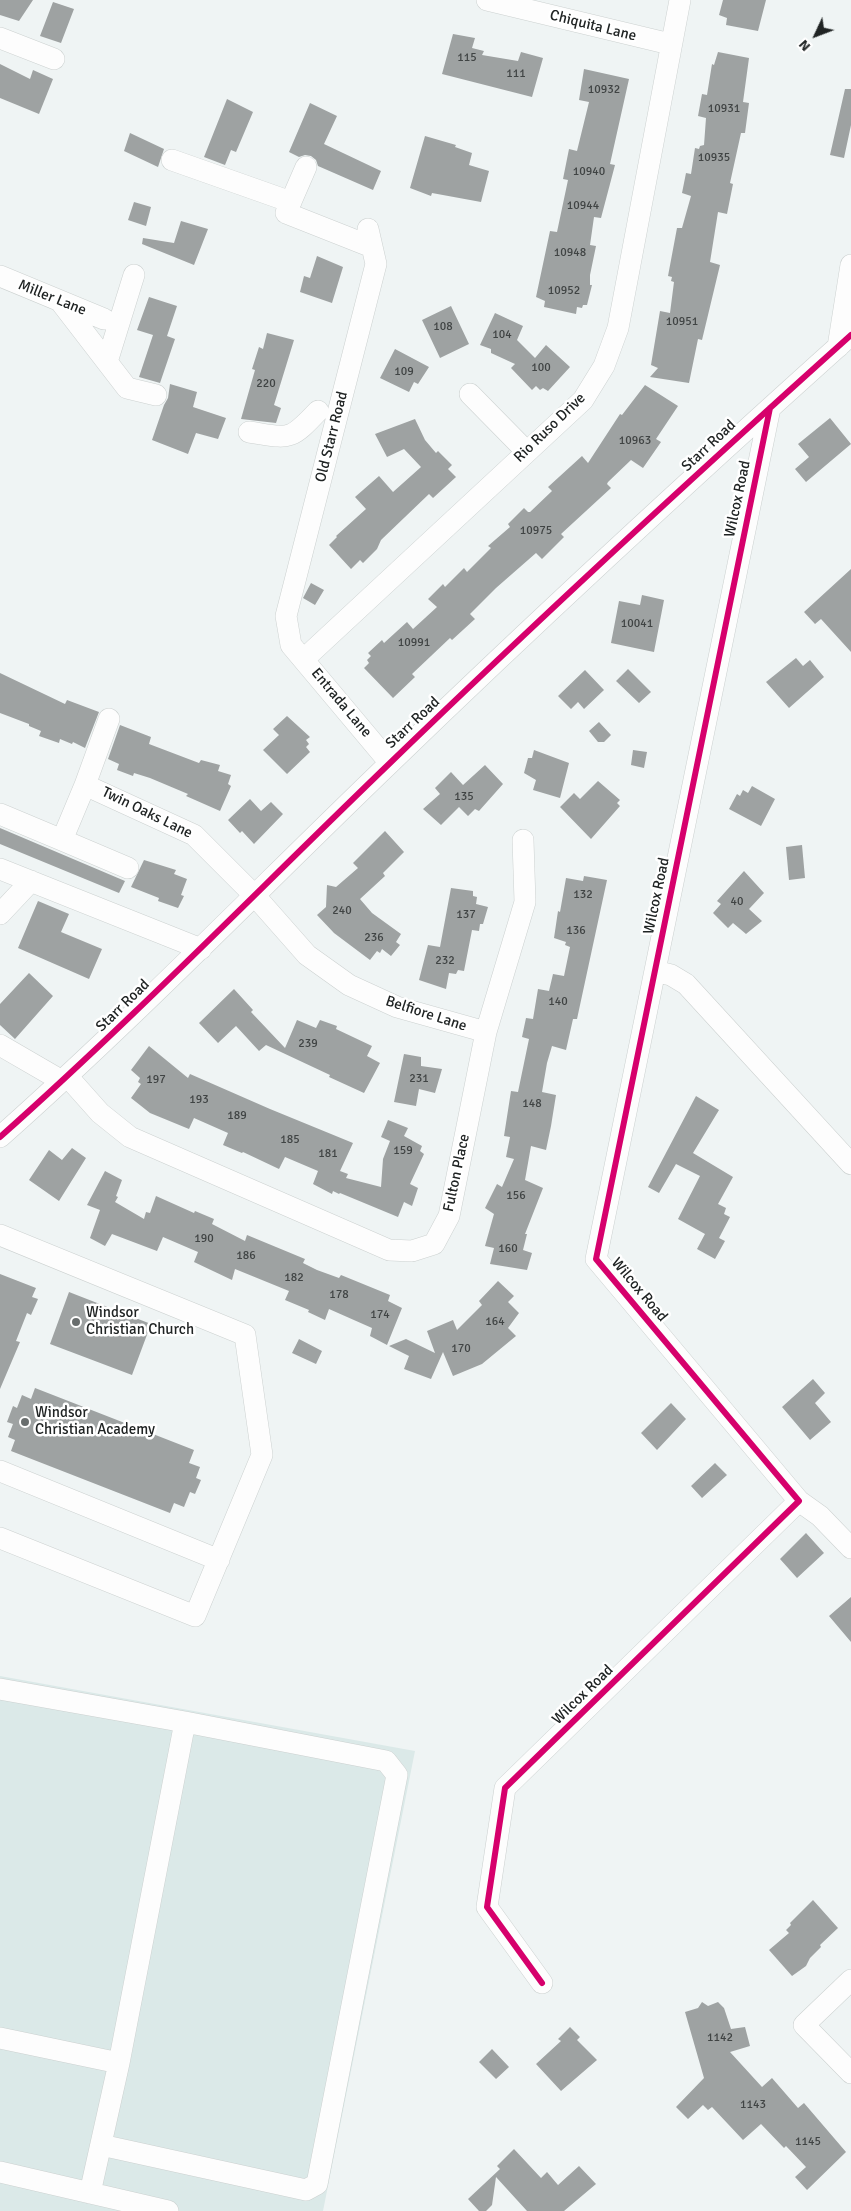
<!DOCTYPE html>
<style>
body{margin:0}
#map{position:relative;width:851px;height:2211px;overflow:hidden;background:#eff4f4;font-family:Signika,sans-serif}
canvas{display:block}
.north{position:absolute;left:791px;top:10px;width:50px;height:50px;-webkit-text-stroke:4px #fff;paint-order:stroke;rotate:227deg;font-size:14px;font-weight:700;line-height:20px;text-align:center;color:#202424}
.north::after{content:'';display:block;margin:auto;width:18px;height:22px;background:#202424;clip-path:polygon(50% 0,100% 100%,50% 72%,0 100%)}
</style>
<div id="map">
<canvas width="851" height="2211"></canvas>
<div class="north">N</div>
</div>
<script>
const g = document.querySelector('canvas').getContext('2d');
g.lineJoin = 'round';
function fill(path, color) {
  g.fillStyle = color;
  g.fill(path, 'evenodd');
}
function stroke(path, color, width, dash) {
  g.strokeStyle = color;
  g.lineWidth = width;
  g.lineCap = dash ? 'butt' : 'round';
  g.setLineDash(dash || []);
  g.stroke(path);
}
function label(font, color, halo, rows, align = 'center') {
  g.font = font + ' Signika,sans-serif';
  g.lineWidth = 5;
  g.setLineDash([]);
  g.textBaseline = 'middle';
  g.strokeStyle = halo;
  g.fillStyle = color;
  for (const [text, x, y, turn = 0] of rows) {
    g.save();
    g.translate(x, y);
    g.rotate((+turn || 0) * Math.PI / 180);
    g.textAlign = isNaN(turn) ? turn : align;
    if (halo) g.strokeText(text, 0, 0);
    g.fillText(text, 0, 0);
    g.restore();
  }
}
fill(new Path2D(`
 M0,1676l415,75 -92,460h-323z`), '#dbe9e8');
fill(new Path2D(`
 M0,0h33l-14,21 -19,-6z
 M723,0h43l-8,31 -32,-6 1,-7 -8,-3z
 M53,2l21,7 -13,34 -21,-7z
 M453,34l22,4 -3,10 12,3 -2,4 36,6 3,-9 22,6 -11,39 -90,-23z
 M718,52l31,6 -6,44 6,1 -4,30h-4l-11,50 3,1 -6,30 -9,-2 -8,50 10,3 -18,75 -4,-1 -9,44 -39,-6 8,-9 -7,-3 9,-54 10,2 4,-31 -3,-1 1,-4 -4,-1 9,-48h5l9,-32 -9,-3 4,-20 5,1 4,-26 4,1 1,-3 4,-1 2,-27 -8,-2 4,-22 5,1 5,-31 2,1z
 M0,64l30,15 3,-9 20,9 -14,35 -39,-16z
 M584,69l45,10 -19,85 5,1 -14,53 -7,-1 -4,28 6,1 -6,29v10h2l-5,20h-4l-1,3 -5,-1 -1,7 -32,-7 1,-6 -9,-4 14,-66 7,1 11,-52 -5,-1 6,-30 8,2 12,-49 -10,-2z
 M845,89h6v36l-7,33 -14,-3z
 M227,99l26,13 -17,40 -5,-2 -6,15 -21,-8z
 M310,103l27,13 -13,28 57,27 -8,19 -55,-24 -2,-6 -5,-4 -6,-1 -6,2 -10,-5z
 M130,133l34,16 -6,18 -34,-16z
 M425,136l31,9 -1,2 17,6 -3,12 20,6 -8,31 -49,-9 -1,3 -21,-8z
 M134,202l17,5 -5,19 -18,-6z
 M181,221l27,8 -14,36 -52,-21 1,-6 31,5z
 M317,256l26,11 -11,36 -32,-11 4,-16 6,2z
 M149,297l28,9 -10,30 8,3 -15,44 -21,-6 14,-42 -16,-5z
 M451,306l18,38 -29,14 -18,-38z
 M495,313l28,13 -6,14 18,18 11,-13 24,22 -22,24 -5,-3 -3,2 -4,-4 -4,4 -21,-22 4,-4 -24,-11v-4l-11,-4z
 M267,333l27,7 -20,65 7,3 -5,15 -35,-4 14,-49 -3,-1 7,-22 4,2z
 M395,349l34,18 -11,17 -4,-2 -5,10 -29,-14z
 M170,384l27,8 -4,15 33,11 -8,21 -22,-6 -8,21 -36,-14 12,-35 4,-7z
 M645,385l33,21 -22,33 5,3 -18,26 -12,-8 -23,22 -1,2 4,4 -50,46 3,3 -22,22 -6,-6 -40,35 -26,26 5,5 -23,21 -2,-2 -38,36 3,3 -22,21 -29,-30 5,-5 -2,-3 4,-4 -3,-3 14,-13 2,3 23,-21 6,7 24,-22 -9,-8 15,-15 2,3 19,-19 3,4 24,-24 -3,-2 22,-19 -2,-3 16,-16 4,4h2l22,-21 -4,-4 34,-31 6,7 32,-49 2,1z
 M830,418l21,26 -45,38 -11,-13 14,-12 -11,-13z
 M415,419l10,21 11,13 2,-2 14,14 -4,4 8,8 -23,21 -4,-4 -48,46 -4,9 -14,14 -3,-3 -9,9 -22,-24 8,-8 -1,-1 30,-27 -11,-12 24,-21 14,16 28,-25 -17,-18 -17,8 -12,-23z
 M851,569v83l-30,-33 -6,5 -11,-12z
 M311,583l13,7 -9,15 -12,-7z
 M642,595l22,5 -10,52 -43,-9 8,-42 21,4z
 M796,658l7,8 7,-6 14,17 -35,31 -23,-26z
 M628,669l23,23 -12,11 -23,-22z
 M585,670l19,20 -20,19 -6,-7 -7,7 -13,-13z
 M0,673l65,31 2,-4 32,12 -14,36 -12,-6 -1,2 -12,-5 -1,4 -20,-7 2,-5 -12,-5v-2l-29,-11z
 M287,716l23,21 -4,3 3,4 -3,3 4,5 -23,22 -24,-24 16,-15 -6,-6z
 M599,722l12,13 -7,7h-6l-9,-11z
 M120,725l31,12 -2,7 50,19 2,-3 19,5 -2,6 13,4 -3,9 3,2 -11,25 -34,-15 2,-2 -38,-16 -16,-5 -1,3 -16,-6 2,-6 -11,-5z
 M534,750l35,13 -9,35 -27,-8 3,-10 -12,-7 4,-15h4z
 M633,750l14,2 -3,16 -13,-3z
 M485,765l18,19 -24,27 -4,-2 -7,7 -9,-9 -18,18 -18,-16 17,-15 -5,-6 16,-16 12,13z
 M598,781l22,19 -3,3 3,3 -29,33 -31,-32 14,-14 6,6z
 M752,786l23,13 -14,27 -32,-17 8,-15 3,2 3,-6 5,3z
 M250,799l11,12 10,-9 12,12 -29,30 -12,-13 -2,2 -12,-13z
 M0,828l125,53 -6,12 -119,-49z
 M385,831l19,21 -21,21 2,3 -25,23 12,14 29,21 -5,8 4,3 -9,11 -9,-7 -2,4 -3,-2 -7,9 -36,-27 -17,-18 9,-8 1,-22 9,2 22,-19 -5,-5z
 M802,845l3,33 -16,2 -3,-33z
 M144,860l32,10 -2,4 13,5 -6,16 3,1 -6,12 -20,-7 1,-3 -28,-11z
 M744,871l20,22 -15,16 13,12 -16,13 -13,-11 -5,5 -15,-15 8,-9 -4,-3z
 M584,876l23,4 -30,139h-4l-7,31 -14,-4 -5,17 -5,29 14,3 -5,31 -5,24 -15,-4 -6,34 18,8 -18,46h2l-4,16 9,3 -5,17 -37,-6 4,-16 -9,-2 9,-32 -9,-6 12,-24 5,3 12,-28 -8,-2 4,-20 -6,-1 7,-45 7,1 11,-53 -7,-2 4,-19 7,1 5,-30 11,2 4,-17 11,2 6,-29 -5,-2 1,-3 -12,-4 4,-27 2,1 6,-34 17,3z
 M451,888l22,3v5l4,1 -1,7 12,3 -5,17h-3l-1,7 -7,-1 -8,41 -6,-1 -2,4 -7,-1 -3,16 -27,-9 9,-35 12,2z
 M38,901l31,13 -8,18 41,17 -13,30 -71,-31z
 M29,973l24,23 -38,43 -15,-14v-21z
 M234,989l19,21 -2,2 34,36 12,-28 19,8 4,-8 17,6 -1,3 36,17 -5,10 13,7 -16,30 -35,-16 1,-2 -64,-30 -7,6 -23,-25 -18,17 -19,-20z
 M149,1046l39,32 2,-4 80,35 83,34 -13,28 8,3 -2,4 35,9 2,-28 7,-18 -9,-4 7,-17 20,8 -4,8 18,10 -2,5 4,3 -14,30 8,4 -6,18 -8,-4 -6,15 -58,-24 -1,1 -6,-3 -1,3 -19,-10 5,-13 -33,-14 -6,12 -36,-17 -1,1 -19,-8 5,-12 -34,-15 -5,11 -39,-16 -19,-15 10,-14 -3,-2 2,-4 -9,-8z
 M404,1054l17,3v9l21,3 -7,24 -16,-4 -3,17 -22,-4z
 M696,1096l23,14 -26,43 40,24 -15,27 8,4 -2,6 6,3 -11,21 6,3 -10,18 -18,-10 8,-15 -27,-15 22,-43 -24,-12 -17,29 -11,-6z
 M72,1148l14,10 -27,43 -30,-21 20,-30 13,10z
 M105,1171l17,9 -6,16 2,1 -3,5 29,17 2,-7 4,1 6,-17 38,17 1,-2 19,8 -2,5 33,17 2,-6 58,24 -2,4 14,7 22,8 2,-3 49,20 -2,6 14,7 -15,37 -17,-9 2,-8 -43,-19 -4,11 -17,-8 1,-2 -24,-10 4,-9 -54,-22 -3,11 -38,-18 4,-10 -35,-15 -6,14 -45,-17 -7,12 -15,-8 10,-28 -13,-5z
 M0,1274l36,14 -4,9 6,2 -7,16 -4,-2 -11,28 4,1 -20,47z
 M498,1281l16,15 -6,6 11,11 -11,15 8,8 -34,28 -29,12 -10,-24 -12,27 -27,-10 5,-13 -20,-10 17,-7 29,14 -8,-22 26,-11 4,10 25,-25 -3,-4z
 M69,1292l82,32 -19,51 -82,-31z
 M299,1339l23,12 -6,13 -24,-11z
 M813,1379l12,14 -10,10 16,19 -21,18 -28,-33z
 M35,1388l159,62 -5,13 11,4 -4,11 5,2 -6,14 -5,-2 -6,15 -10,-4 -4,10 -159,-62 4,-11 -7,-3 5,-13 -6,-2 6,-16 4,2 5,-13 9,4z
 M671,1403l15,16 -29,31 -16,-17z
 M715,1463l12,12 -25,23 -11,-12z
 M806,1533l18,20 -27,25 -17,-19z
 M851,1597v45l-22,-26z
 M813,1900l25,28 -18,17 1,2 -11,11 -4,8 -14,10 -23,-26 20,-17 -3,-3 5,-5 -1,-2z
 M702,2002l6,4 10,-4 6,6 7,21 14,-2 5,19 -20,6 32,35 10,-9 26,30 6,-5 42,49 -39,38 -12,-13 11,-10 -20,-21 -2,2 -23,-24 -18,16 -31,-33 -4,3 -5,-5 -15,14 -12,-12 28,-29 -19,-66 13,-4z
 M570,2027l10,10 -3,3 20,20 -36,31 -25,-27 25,-23 -3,-2z
 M492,2049l17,18 -13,12 -17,-17z
 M514,2149l27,29 6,-6 11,13 21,-19 17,18 -32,27h-37l-31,-34 -4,28 -6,6h-7l-11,-12 32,-30 -3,-3z`), '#9ea2a2');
const minor = new Path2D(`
 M487,0l183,44
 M0,38l54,21
 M172,160l119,42
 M306,167l-20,46 86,34
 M368,229l8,35 -90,352 5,29 99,118
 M0,276l104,43
 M60,301l67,87 29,7
 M838,347l13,-82
 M107,362l27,-87
 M470,394l57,58
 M249,432c41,6 40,10 69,-21
 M304,659l279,-259 21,-34 14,-38 62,-328
 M109,719l-24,66 109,50 61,61 52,59 42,30 48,22 89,25
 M85,785l-23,55 66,28
 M0,814l62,26
 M0,869l201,80
 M0,914l31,-33
 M655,971l16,4 15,9 165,180
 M0,1045l62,36
 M68,1077l32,36 30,24 259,113 23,1 22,-7 15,-28 37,-184 39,-130 -2,-62
 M0,1137c135,-120 260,-249 390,-374 151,-146 305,-288 461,-428
 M0,1235l245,100 17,120 -67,161 -195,-78
 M0,1471l219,89
 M799,1501l21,15 31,32
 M0,1689l185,33
 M851,1980l-47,45 47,48
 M542,1983l-55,-76 18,-119 294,-287 -203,-242 174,-851
 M0,2038l119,25 -29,130
 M101,2145l205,45 11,-6 80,-409 -11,-14 -201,-39 -66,341
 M0,2172l168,39`);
stroke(minor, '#ccd1d0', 22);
stroke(minor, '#fdfdfd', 21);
stroke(new Path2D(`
 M0,1137c135,-120 260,-249 390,-374 151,-146 305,-288 461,-428
 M542,1983l-55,-76 18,-119 294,-287 -203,-242 174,-851`), '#d6006c', 6);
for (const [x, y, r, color] of [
 [76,1322,5,"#686d6d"],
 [25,1422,5,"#686d6d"]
]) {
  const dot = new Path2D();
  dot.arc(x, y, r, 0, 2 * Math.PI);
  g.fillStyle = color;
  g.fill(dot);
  stroke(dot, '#fff', 2);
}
label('12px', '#404444', null, [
 ["115",467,58],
 ["111",516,74],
 ["10932",604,90],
 ["10931",724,109],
 ["10935",714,158],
 ["10940",589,172],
 ["10944",583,206],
 ["10948",570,253],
 ["10952",564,291],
 ["10951",682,322],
 ["108",443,327],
 ["104",502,335],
 ["100",541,368],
 ["109",404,372],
 ["220",266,384],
 ["10963",635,441],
 ["10975",536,531],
 ["10041",637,624],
 ["10991",414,643],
 ["135",464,797],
 ["132",583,895],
 ["40",737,902],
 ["240",342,911],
 ["137",466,915],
 ["136",576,931],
 ["236",374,938],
 ["232",445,961],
 ["140",558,1002],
 ["239",308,1044],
 ["231",419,1079],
 ["197",156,1080],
 ["193",199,1100],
 ["148",532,1104],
 ["189",237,1116],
 ["185",290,1140],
 ["159",403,1151],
 ["181",328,1154],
 ["156",516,1196],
 ["190",204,1239],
 ["160",508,1249],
 ["186",246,1256],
 ["182",294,1278],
 ["178",339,1295],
 ["174",380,1315],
 ["164",495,1322],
 ["170",461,1349],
 ["1142",720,2038],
 ["1143",753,2105],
 ["1145",808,2142]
]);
label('15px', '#202424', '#fff', [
 ["Chiquita Lane",593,26,14],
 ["Miller Lane",52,298,22],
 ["Rio Ruso Drive",550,428,-44],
 ["Old Starr Road",332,437,-76],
 ["Starr Road",709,446,-43],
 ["Wilcox Road",738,499,-78],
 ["Entrada Lane",341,703,50],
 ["Starr Road",413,723,-43],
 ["Twin Oaks Lane",147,813,26],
 ["Wilcox Road",657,896,-78],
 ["Starr Road",123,1006,-44],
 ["Belfiore Lane",426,1014,18],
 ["Fulton Place",457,1173,-78],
 ["Wilcox Road",639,1290,50],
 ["Wilcox Road",583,1695,-44]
]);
label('15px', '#202424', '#fff', [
 ["Windsor",86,1313],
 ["Christian Church",86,1330],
 ["Windsor",35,1413],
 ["Christian Academy",35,1430]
], 'left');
</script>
